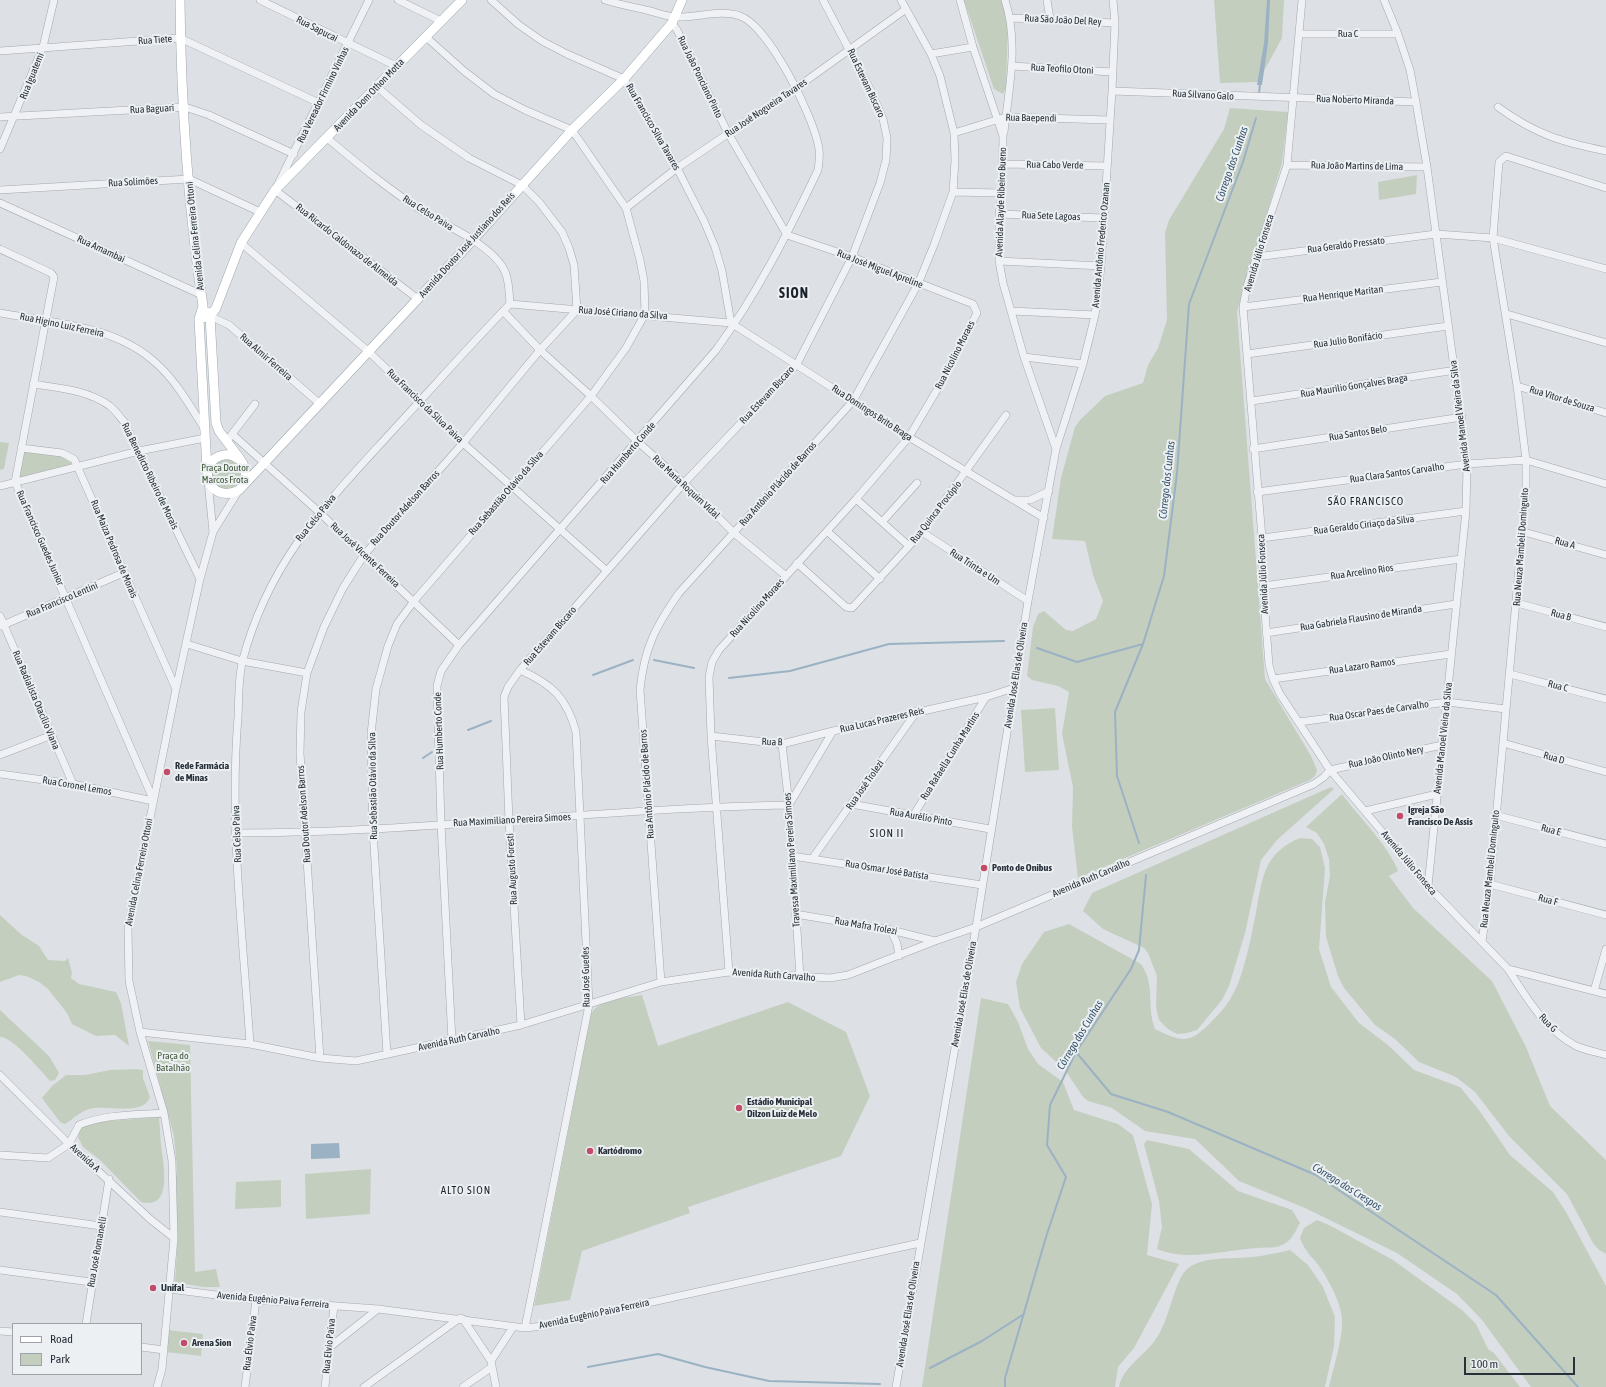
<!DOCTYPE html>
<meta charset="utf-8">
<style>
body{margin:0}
#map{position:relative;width:1606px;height:1387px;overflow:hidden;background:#dde1e5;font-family:"Asap Condensed",sans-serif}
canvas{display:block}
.legend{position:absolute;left:12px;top:1323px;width:130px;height:52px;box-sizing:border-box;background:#ecf0f3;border:1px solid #9ea3a9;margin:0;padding:5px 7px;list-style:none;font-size:12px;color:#28303a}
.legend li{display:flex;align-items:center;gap:8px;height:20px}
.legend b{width:20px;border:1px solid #9ea3a9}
.scale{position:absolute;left:1464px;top:1357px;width:111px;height:18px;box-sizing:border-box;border:2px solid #28303a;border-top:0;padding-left:5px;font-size:12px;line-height:14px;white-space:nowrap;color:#28303a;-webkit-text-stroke:3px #ecf0f3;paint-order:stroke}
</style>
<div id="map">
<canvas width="1606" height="1387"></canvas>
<ul class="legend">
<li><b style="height:5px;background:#fff"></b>Road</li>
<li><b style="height:11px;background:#c4cebf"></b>Park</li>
</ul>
<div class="scale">100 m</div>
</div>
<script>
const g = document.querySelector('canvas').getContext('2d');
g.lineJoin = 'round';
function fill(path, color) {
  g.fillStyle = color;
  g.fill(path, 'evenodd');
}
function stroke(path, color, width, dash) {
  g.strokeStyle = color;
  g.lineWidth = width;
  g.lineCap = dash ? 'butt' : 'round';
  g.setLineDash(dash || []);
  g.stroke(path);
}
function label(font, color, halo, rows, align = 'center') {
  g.font = font + ' "Asap Condensed",sans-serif';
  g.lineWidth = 4;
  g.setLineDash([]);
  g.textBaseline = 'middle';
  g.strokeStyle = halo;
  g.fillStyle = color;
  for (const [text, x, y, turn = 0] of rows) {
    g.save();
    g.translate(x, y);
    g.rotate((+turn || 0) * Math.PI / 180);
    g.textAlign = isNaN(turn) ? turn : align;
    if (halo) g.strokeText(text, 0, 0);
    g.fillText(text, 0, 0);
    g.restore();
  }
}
fill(new Path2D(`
 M964,0h38l6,25 -2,63 -3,6 -9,-5z
 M1214,0h70l-2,38 -24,44 -38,1z
 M1230,108l58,4 -6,51 -45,149 28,367 46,77 6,14 -2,6 -5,4 -232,98 -6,-51 1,-40 -11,-53 7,-42 -11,-6 -26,-6 -5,-4 6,-49 5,-13 6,-3 22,19 7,1 23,-12 7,-18 -10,-26 -8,-34 -33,-2 9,-61 14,-51 5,-7 25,-24 38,-13 5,-18 10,-17 9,-28 -2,-87 4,-13 55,-91z
 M1417,175l-1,19 -37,6 -1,-18z
 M0,442l9,1 -5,26 -4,1z
 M24,450l38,7 14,9 -57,14z
 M211 474a15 15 0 1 1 30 0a15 15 0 1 1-30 0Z
 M1055,708l4,62 -34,2 -4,-62z
 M1331,787l3,2 -57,51 -16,20 -16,73 -16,53 -7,14 -25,30 -10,3 -10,1 -9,-5 -9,-9 -3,-13 1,-31 -9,-23 -4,-5 -41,-19 -20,-18 9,-18z
 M1342,794c16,22 47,52 56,77l-9,5 24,32 79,73 34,66 24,59 56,54v94l-7,-4 -6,-7 -26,-49 -58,-58 -34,-44 -19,-15 -37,-15 -24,-23 -20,-14 -31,-37 -6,-12 -12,-39 -1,-35 5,-26 -1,-17 -5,-15 -7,-11 -11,-6z
 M1300,838l12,1 8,8 5,21 -6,81 12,38 28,36 29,22 26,25 46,17 19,23 31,45 43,37 13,20 40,74v101h-75l-49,-67 -25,-26 -60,-41 -92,-45 -66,-27 -44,-42 -50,-8 -33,-23 -24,-7 -5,-4 -18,-27 -24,-22 -21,-40 -4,-26 6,-18 22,-32 25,-8 72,40c15,22 5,41 14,65 29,14 35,15 58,-9 8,-8 15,-16 20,-26 11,-19 19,-61 23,-82 3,-15 5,-34 12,-47 7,-13 19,-22 32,-27z
 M0,915l22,20 17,11 9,14 17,1 3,-3 4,15 -1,5 8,6 37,8 5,11 8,43 -14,-11 -19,1 -24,-12 -5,-11 -19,-24 -9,-7 -13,-6 -7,-1 -19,7z
 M642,995l16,51 130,-44 58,30 24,64 -29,60 -153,51 2,6 -108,38 -12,49 -36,6 57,-292c8,-16 35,-16 51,-19z
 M981,998l27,6 10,18 10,27 10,15 25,18 11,28 44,14 15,11 19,69 -5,51 32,9 -45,84 -16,19 -3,20h-193z
 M0,1010l49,46 10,17 -4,7 -5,1c-10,-11 -37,-44 -50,-44z
 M148,1041l42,4 5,227 21,-3 4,18h-17l-28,-5 3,-48 -3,-46 2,-18 -3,-34z
 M136,1069l7,1v8l7,19c-7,20 -45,7 -61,12 -9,3 -16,10 -24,15l-5,-2 -18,-24 10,-12 14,-11h19l25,-5z
 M159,1117c1,9 1,19 2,28 2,17 13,66 -20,57l-42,-43 -16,-12 -5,-10 1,-6 6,-6 13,-3z
 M1147,1140l42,9 49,42 54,19 8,13c-4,7 -8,17 -16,21 -8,5 -18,3 -27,4 -33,2 -68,14 -100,1l5,-22 -3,-26 -15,-57z
 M371,1169l-1,45 -64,5 -1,-45z
 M281,1180v27l-46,2 1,-27z
 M1317,1220l14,6 62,34 69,50 14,14 12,25 6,4 26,34h-191c4,-17 13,-47 13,-63 1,-17 -10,-37 -19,-52 -8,-14 -17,-17 -23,-34l4,-10z
 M1290,1250l18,15 15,22 12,30 -1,29 -9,41h-206c3,-19 27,-33 37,-48 12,-18 15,-42 25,-62 12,-23 48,-17 70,-20 13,-1 26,-4 39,-7z
 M167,1330l36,4 -2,22 -35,-4z`), '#c4cebf');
fill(new Path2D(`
 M1267,0h3l-2,43 -6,42h-5l7,-42z
 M339,1143l1,15 -29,1v-15z`), '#9ab2c3');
stroke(new Path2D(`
 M1259,94l1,-11
 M1037,648l40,14 66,-18
 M654,660l40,8
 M593,675l40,-15
 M729,678l61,-7 99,-27 115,-3
 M468,730l23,-9
 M423,758l9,-6
 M1139,843l-22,-67 -2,-64 28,-68 21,-68 13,-103 12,-169 54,-142 13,-44
 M1076,1052l35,42 57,18 148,63 180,120 82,92
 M588,1367l70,-13 47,13 64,14 111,3
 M930,1368l52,-27 42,-27
 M1005,1387v-9l41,-141 20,-60 -19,-32 3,-40 26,-53 55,-83 8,-19 7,-75`), '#9ab2c3', 2);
const minor = new Path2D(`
 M260,0l136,66
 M369,0l-94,190 143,109
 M398,0l43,21
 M491,0l28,25 23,16 25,13 57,25 53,89 27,53 11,26 7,24 9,52
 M960,0l13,47 30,89 -1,57 -3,21v47l4,22 21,74 32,92
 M1047,0l3,19
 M1302,0l-15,165 -40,121 -4,21 19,231 1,48 6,79 4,14 7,15 50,76 98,116 80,83 98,25
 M1384,0l14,34 12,36 6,32 11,65 40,297 -1,47 -38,375
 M1011,18l104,5
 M672,23l5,7 51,103 59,102 65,22 121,47 4,9 -40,77 -28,47 -53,62 -137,151 -7,12 -3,15 2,59 18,236
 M1299,34h99
 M0,51l180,-13 139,65
 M931,54l42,-7
 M1012,66l100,6
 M1112,91l304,11
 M1498,107c37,27 63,35 108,44
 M0,117l185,-10 24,8 85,39
 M1004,132c5,-44 15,-89 1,-132
 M954,133l52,-16 104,3
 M0,149l43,-102 11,-47
 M1004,164l103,2
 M1287,165l140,2
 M0,190l189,-11 71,33
 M953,192l49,1
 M0,203l202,92
 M626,208l51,-40 119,-80 110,-79
 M999,214l104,4
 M241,243l127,108 95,92 144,128
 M0,249l51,24 3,4 -39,205 138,317
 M1256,257l180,-23 57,4 113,31
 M999,261l102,5
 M510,304l221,19 178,114 135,81
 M1243,307l199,-25
 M503,311l37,39 51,46 47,46 46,41 50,50 52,43
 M1012,311l83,4
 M0,313c53,10 116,12 157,51 19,17 33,42 47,64
 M1507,314l99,29
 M210,316l19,9 90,78
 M1247,354l201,-28
 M1024,357l59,7
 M33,384c26,4 55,6 77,22 5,4 10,11 14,16l76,157
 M1517,386l89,27
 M1252,401l204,-31
 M232,434l87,78 140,133
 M229,438l26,-34
 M21,448l41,5 12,6 102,230
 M1253,449l209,-32
 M0,486l139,-35 66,-13
 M1257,492l210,-28 59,-4 80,24
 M856,499l53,47
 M1014,500h16l19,-9
 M882,522l35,-39
 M827,531l53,48
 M213,532l26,-42
 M922,532l106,69
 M1524,532l82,23
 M1262,538l204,-27
 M797,563l49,44 6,1 70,-76 84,-117
 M1263,586l198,-27
 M1517,603l89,24
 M0,616l73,168
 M1,626l122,-53
 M1266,633l190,-29
 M187,644l55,17 65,12
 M520,670c32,14 47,28 56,62l13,273 -64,323
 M1510,674l96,25
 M1273,679l178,-25
 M1299,722l148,-20 59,7
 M711,736l71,8 51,-13
 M1503,743l103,29
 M782,744l7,61 11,172
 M0,755l52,-20
 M1330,770l112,-25
 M0,774l73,10 80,17
 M851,804l139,25
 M1365,811l72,-17
 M1495,815l111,29
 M913,816l73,-119
 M235,833c185,0 369,-25 554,-28l44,-74 153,-34 28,-9
 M792,856l190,29
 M812,859l105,-148
 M1490,884l116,31
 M795,914l96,16 44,11
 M891,930l6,14 2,12
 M1482,942l8,-58 36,-392v-32l-9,-74 -24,-148 6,-76 7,-6 100,32
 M1508,969c18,28 37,61 68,77 9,4 20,6 30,9
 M661,982l-21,-292c4,-42 16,-64 39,-97l174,-192 65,-117 16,-39 19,-53 2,-32 -1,-27 -14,-57 -9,-22 -30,-54
 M1594,991l12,-42
 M521,1025l-12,-205 -5,-123 4,-10 12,-17 164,-187 113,-119 55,-107 28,-74 6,-23 1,-22 -4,-19 -12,-28 -48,-91
 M140,1032l110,12 70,14 36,3 165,-36 140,-43 68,-10 101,6 18,-3 87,-34 41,-14 338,-143 10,-7 6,-7
 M452,1041l-11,-217 -4,-138 4,-15 18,-26 257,-295c41,-56 72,-117 102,-180 1,-7 2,-13 1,-21 -4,-30 -50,-123 -79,-133 -20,-7 -43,2 -64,1 -8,0 -18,-4 -26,-6 -15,-4 -30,-6 -45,-11
 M250,1044c-7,-108 -21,-218 -12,-327 1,-18 0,-40 5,-58 27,-101 85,-157 153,-232 38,-41 75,-83 114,-123 -1,-13 -1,-27 -8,-38 -16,-24 -54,-39 -78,-54 -35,-22 -66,-48 -97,-74
 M387,1054l-14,-224 -2,-96 5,-45 12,-43 9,-22 17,-23 177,-205 35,-48 19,-34 -1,-33 -4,-21 -14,-52 -54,-78 -47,-20 -31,-16 -30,-23 -38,-34
 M320,1058l-20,-305 1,-41 6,-39 17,-46 19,-39 21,-33 99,-112 77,-93 37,-40 -3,-45 -5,-17 -7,-16 -23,-30 -17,-17 -53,-27 -48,-33 -45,-39
 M0,1075l69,69 81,75 24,19
 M0,1155l48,3 21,-14 10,-19c27,-11 56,-10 85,-12
 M0,1212l101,14
 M0,1270l91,12
 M169,1289l87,11 122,9 147,19 18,-2 377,-83
 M463,1319l28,42 5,26
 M86,1324l23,-145
 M0,1331l13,1
 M141,1347l23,3
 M330,1347l48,-38
 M491,1361l22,-34
 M157,1387l5,-18 12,-131 -2,-77 -8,-48 -24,-81 -11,-51 -1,-53 48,-239 24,-110 13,-47 -5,-51
 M245,1387l11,-87
 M325,1387l9,-81
 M364,1387l96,-69
 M463,1387l29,-20
 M896,1387l80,-460 52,-326 28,-152 27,-85 12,-49 6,-49 11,-175 3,-68 -2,-23`);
const major = new Path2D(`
 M180,0c1,100 8,207 23,306l-4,13 8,151
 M207,312l3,4 6,107 3,8 21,28
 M199,319l11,-3 6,-8 25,-65 34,-53 187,-190
 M244,484c2,-8 3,-16 -3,-23 -5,-4 -11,-7 -17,-6 -29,5 -17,51 15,35l233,-249 100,-111 52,-51 48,-56 10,-23`);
stroke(minor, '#a3a8ae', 8);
stroke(major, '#9da7b0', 10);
stroke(minor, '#eff1f4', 7);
stroke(major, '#fff', 9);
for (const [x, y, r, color] of [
 [167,772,4,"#c14b69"],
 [1400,816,4,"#c14b69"],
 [984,868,4,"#c14b69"],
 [739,1108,4,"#c14b69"],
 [590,1151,4,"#c14b69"],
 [153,1288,4,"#c14b69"],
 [184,1343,4,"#c14b69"]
]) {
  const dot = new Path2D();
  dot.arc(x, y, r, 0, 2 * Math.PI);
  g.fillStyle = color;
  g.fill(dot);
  stroke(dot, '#ecf0f3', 1.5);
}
label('10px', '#28303a', '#ecf0f3', [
 ["Rua São João Del Rey",1063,20,3],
 ["Rua Sapucai",317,29,27],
 ["Rua C",1348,34],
 ["Rua Tiete",155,40,-4],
 ["Rua Teofilo Otoni",1062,69,3],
 ["Rua Iguatemi",32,76,-68],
 ["Rua João Ponciano Pinto",700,77,64],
 ["Rua Estevam Biscaro",866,83,65],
 ["Rua Vereador Firmino Vinhas",323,95,-64],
 ["Avenida Dom Othon Motta",369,95,-46],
 ["Rua Silvano Galo",1203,95,3],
 ["Rua Noberto Miranda",1355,100,2],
 ["Rua José Nogueira Tavares",766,108,-34],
 ["Rua Baguari",152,109,-3],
 ["Rua Baependi",1031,118,1],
 ["Rua Francisco Silva Tavares",653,127,60],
 ["Rua Cabo Verde",1055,165,1],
 ["Rua João Martins de Lima",1357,166,1],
 ["Rua Solimões",133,182,-3],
 ["Avenida Alayde Ribeiro Bueno",1001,202,-88],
 ["Rua Celso Paiva",428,213,32],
 ["Rua Sete Lagoas",1051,216,2],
 ["Avenida Celina Ferreira Ottoni",195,236,-96],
 ["Rua Ricardo Caldonazo de Almeida",347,245,38],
 ["Avenida Doutor José Justiano dos Reis",467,245,-48],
 ["Avenida Antônio Frederico Ozanan",1101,245,-85],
 ["Rua Geraldo Pressato",1346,245,-7],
 ["Rua Amambai",101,249,25],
 ["Avenida Júlio Fonseca",1259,253,-73],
 ["Rua José Miguel Apreline",880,269,21],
 ["Rua Henrique Maritan",1343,294,-7],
 ["Rua José Ciriano da Silva",623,313,4],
 ["Rua Higino Luiz Ferreira",62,325,12],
 ["Rua Julio Bonifácio",1348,340,-8],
 ["Rua Nicolino Moraes",955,355,-63],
 ["Rua Almir Ferreira",266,357,41],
 ["Rua Maurilio Gonçalves Braga",1354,386,-9],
 ["Rua Estevam Biscaro",767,395,-47],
 ["Rua Vitor de Souza",1562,399,17],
 ["Rua Francisco da Silva Paiva",425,406,44],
 ["Rua Domingos Brito Braga",872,413,33],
 ["Avenida Manoel Vieira da Silva",1460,416,-97],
 ["Rua Santos Belo",1358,433,-9],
 ["Rua Humberto Conde",628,453,-49],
 ["Rua Clara Santos Carvalho",1397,473,-8],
 ["Rua Benedicto Ribeiro de Morais",150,476,64],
 ["Rua Antônio Plácido de Barros",778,484,-48],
 ["Rua Maria Roquim Vidal",686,487,43],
 ["Rua Sebastião Otávio da Silva",506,493,-49],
 ["Rua Doutor Adelson Barros",405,508,-48],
 ["Rua Quinca Procópio",936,512,-52],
 ["Rua Celso Paiva",316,518,-51],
 ["Rua Geraldo Ciriaço da Silva",1364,525,-7],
 ["Rua Francisco Guedes Junior",40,538,66],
 ["Rua A",1565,543,16],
 ["Rua Neuza Mambeli Dominguito",1521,547,-86],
 ["Rua Maiza Pedrosa de Morais",114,549,67],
 ["Rua José Vicente Ferreira",365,555,43],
 ["Rua Trinta e Um",975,567,33],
 ["Rua Arcelino Rios",1362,572,-8],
 ["Avenida Júlio Fonseca",1263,574,-93],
 ["Rua Francisco Lentini",62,600,-23],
 ["Rua Nicolino Moraes",757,608,-48],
 ["Rua B",1561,615,15],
 ["Rua Gabriela Flausino de Miranda",1361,618,-9],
 ["Rua Estevam Biscaro",550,636,-49],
 ["Rua Lazaro Ramos",1362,666,-8],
 ["Avenida José Elias de Oliveira",1016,675,-81],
 ["Rua C",1558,686,15],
 ["Rua Radialista Otacílio Viana",36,700,67],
 ["Rua Oscar Paes de Carvalho",1379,711,-8],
 ["Rua Lucas Prazeres Reis",882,720,-13],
 ["Rua Humberto Conde",439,731,-92],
 ["Avenida Manoel Vieira da Silva",1443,738,-84],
 ["Rua B",772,742,2],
 ["Rua Rafaella Cunha Martins",950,756,-58],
 ["Rua João Olinto Nery",1386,757,-12],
 ["Rua D",1554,758,16],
 ["Rua Antônio Plácido de Barros",647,784,-94],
 ["Rua José Trolezi",865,785,-55],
 ["Rua Coronel Lemos",77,786,10],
 ["Rua Sebastião Otávio da Silva",373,786,-91],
 ["Rua Doutor Adelson Barros",304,814,-94],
 ["Rua Aurélio Pinto",921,817,10],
 ["Rua Maximiliano Pereira Simoes",512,820,-3],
 ["Rua E",1551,830,15],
 ["Rua Celso Paiva",237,834,-92],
 ["Travessa Maximiliano Pereira Simoes",792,860,-94],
 ["Avenida Júlio Fonseca",1409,863,50],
 ["Rua Augusto Foresti",512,869,-93],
 ["Rua Neuza Mambeli Dominguito",1490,869,-84],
 ["Rua Osmar José Batista",887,870,9],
 ["Avenida Celina Ferreira Ottoni",139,872,-79],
 ["Avenida Ruth Carvalho",1091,878,-23],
 ["Rua F",1548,900,15],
 ["Rua Mafra Trolezi",866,926,10],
 ["Avenida Ruth Carvalho",774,975,4],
 ["Rua José Guedes",586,977,-91],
 ["Avenida José Elias de Oliveira",964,994,-80],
 ["Rua G",1548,1023,46],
 ["Avenida Ruth Carvalho",459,1039,-12],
 ["Avenida A",85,1158,42],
 ["Rua José Romanelli",97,1252,-80],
 ["Avenida Eugênio Paiva Ferreira",273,1300,5],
 ["Avenida Eugênio Paiva Ferreira",594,1314,-12],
 ["Avenida José Elias de Oliveira",908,1314,-81],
 ["Rua Élvio Paiva",250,1343,-83],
 ["Rua Elvio Paiva",329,1346,-84]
]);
label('10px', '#3f5536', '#ecf0f3', [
 ["Praça Doutor",225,468],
 ["Marcos Frota",225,480],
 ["Praça do",173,1056],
 ["Batalhão",173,1068]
]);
label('bold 10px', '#28303a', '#ecf0f3', [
 ["Rede Farmácia",175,766],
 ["de Minas",175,778],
 ["Igreja São",1408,810],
 ["Francisco De Assis",1408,822],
 ["Ponto de Onibus",992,868],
 ["Estádio Municipal",747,1102],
 ["Dilzon Luiz de Melo",747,1114],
 ["Kartódromo",598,1151],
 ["Unifal",161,1288],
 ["Arena Sion",192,1343]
], 'left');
label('italic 11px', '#36536a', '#ecf0f3', [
 ["Córrego dos Cunhas",1232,164,-71],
 ["Córrego dos Cunhas",1167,480,-84],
 ["Córrego dos Cunhas",1080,1035,-59],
 ["Córrego dos Crespos",1347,1187,32]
]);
g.letterSpacing = '1px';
label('11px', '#1a222b', '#ecf0f3', [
 ["SÃO FRANCISCO",1366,502],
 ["SION II",887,834],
 ["ALTO SION",466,1191]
]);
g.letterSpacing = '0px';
g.letterSpacing = '1px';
label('bold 14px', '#1a222b', '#ecf0f3', [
 ["SION",794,294]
]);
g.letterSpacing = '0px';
</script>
